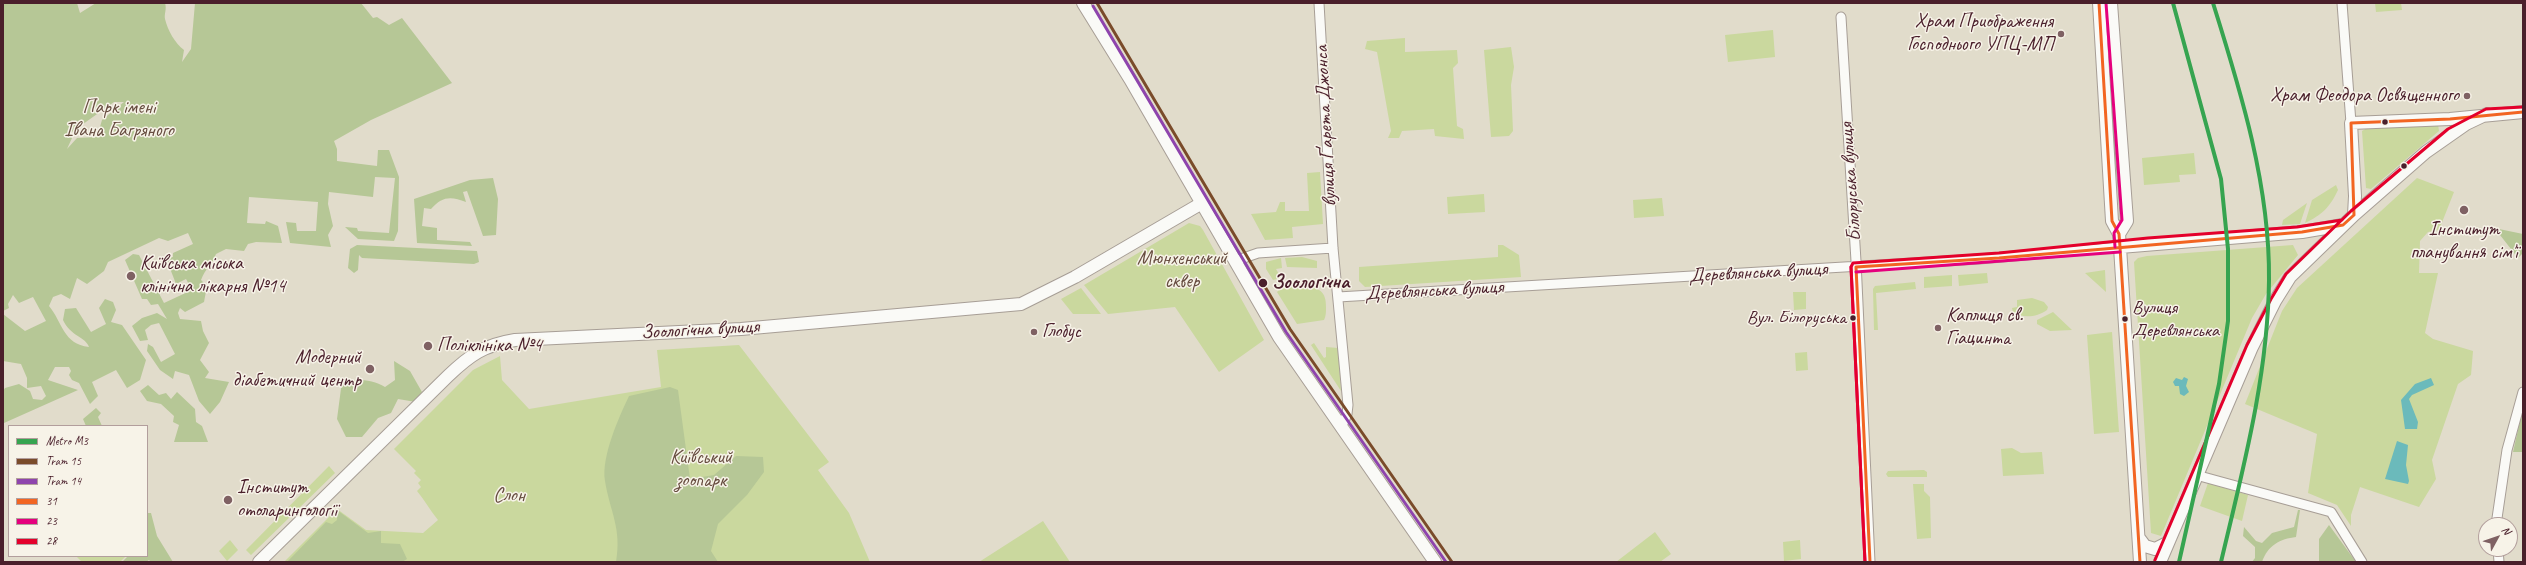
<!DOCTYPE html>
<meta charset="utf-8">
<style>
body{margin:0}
#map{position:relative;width:2526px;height:565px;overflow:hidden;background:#e1dccb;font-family:Caveat,sans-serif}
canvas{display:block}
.frame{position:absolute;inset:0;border:4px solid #4a1f2b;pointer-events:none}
.legend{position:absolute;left:8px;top:425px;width:140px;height:132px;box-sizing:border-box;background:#f7f3e8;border:1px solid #b29e9c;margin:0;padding:5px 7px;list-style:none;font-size:12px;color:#4a1f2b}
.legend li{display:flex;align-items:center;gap:8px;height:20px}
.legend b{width:20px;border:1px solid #b29e9c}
.north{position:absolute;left:2478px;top:517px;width:40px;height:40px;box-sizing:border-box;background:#f7f3e8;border:1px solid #b29e9c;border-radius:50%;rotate:50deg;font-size:11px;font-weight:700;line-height:16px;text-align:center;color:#4a1f2b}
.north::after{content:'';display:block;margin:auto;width:14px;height:18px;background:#7f6163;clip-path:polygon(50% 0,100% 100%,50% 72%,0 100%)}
</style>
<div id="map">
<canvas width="2526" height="565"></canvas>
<div class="frame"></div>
<ul class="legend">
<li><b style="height:5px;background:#36a450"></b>Metro M3</li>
<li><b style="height:5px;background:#7a4b2a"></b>Tram 15</li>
<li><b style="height:5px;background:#8e44ad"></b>Tram 14</li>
<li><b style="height:5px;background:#f26522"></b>31</li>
<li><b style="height:5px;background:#e5007d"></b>23</li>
<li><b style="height:5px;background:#e4002b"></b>28</li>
</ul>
<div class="north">N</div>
</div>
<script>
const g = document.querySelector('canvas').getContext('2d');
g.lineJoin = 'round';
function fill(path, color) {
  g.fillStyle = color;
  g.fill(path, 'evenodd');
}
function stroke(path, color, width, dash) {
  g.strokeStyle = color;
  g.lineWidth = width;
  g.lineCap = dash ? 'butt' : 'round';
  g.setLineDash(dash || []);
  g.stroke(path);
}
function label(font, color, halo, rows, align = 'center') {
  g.font = font + ' Caveat,sans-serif';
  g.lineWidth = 3;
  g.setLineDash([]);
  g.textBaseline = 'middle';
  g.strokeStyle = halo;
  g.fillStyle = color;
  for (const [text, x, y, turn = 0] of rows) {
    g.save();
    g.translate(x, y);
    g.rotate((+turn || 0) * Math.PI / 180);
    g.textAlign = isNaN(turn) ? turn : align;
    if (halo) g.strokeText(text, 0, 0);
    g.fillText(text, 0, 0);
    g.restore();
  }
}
fill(new Path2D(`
 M2375,3h26l1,7 -26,2z
 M1773,30l2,27 -47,5 -3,-27z
 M1405,38v14l52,-2 1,13 -5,5 4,58 6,3 1,10 -29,-3 -1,-7 -32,2 -3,7h-11l3,-7 -14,-79 -12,-3 2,-8z
 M1511,47l3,20 -3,18 2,46 -4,5 -18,1 -7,-87z
 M2438,124l1,7 -68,58 -5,-1 -4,-57 7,-4z
 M2194,153l2,21 -17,1 1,7 -36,3 -2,-27z
 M1320,172l3,52 -31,3 1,11 -28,2 -14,-26 25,-2 4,-10h5v9h24l-2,-38z
 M2417,178l37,14 -15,38 -11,2 -8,9 -1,32h19l-13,60 8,6 40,12 -2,24 -13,9 -26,76 4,19 -17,28 -59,-20 -9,28v11l-14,-21 -29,-12 9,-59 -72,-30 37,-93 15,-23z
 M2336,185l2,5c-8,17 -16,25 -33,33l7,-23z
 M1484,194l1,18 -37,2 -1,-17z
 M1662,198l2,18 -30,2 -1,-18z
 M2307,203l-7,21 -18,1 1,-5z
 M1189,223l11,3 3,4 61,110 -45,32 -44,-65 -67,7 -24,-29z
 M1498,245h5l16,10 2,22 -156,10 -6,-6v-14l139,-10z
 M2293,245l5,10 -32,39 -14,24 -91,218 -10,-3 -17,-271 4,-4 9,-2z
 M1302,257l15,4v7l-30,-1 -2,-9z
 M1281,258l1,10 -6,1 5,9 -8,2 -7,-11v-7z
 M2105,270l1,22 -21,-19z
 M1987,273l1,10 -29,3 -1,-11z
 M1952,275v11l-28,2v-11z
 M1915,282l1,7 -40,4 2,37h-4l-1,-41 2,-3z
 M1296,285c18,2 31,2 30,23 0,4 0,8 -2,12l-27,4 -20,-32 6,-6z
 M1081,288l20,26h-28l-12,-15z
 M1793,292h13v17l-12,1z
 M2032,298l12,4 4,5 -1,3c-10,7 -24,9 -34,2l-1,-4 5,-1v-7z
 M2053,312l19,18 -22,1 -13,-7v-4z
 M2112,332l7,100 -25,2 -7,-99z
 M1314,343l10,15 2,-1v-10l12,1 3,43 -30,-46z
 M739,345l90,117 -11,8 31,43 21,49h-586l53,-53 29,21 57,3 15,-13c-8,-10 -13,-19 -21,-29l4,-4 -3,-4 3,-3 -7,-7 2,-2 -22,-22 79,-79 27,-14 2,24 27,29 132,-22 -4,-37z
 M1807,352l1,18 -12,1 -1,-18z
 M2012,448l9,5 21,-1 2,22 -41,2 -2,-27z
 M329,466l6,7 -84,82 -5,-5z
 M1924,470l3,2v5h-39l-2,-3 2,-3z
 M2208,483l40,12 -6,26 -42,-15z
 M1913,484h11v7l6,6 1,41 -14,1z
 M1043,521l27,41h-91z
 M1655,532l16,22 -11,8h-44z
 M230,540l8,10 -11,11 -8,-10z
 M1800,540l1,19 -17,2 -1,-19z
 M76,556h50l-6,6h-38z`), '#cad89e');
fill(new Path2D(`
 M3,3h74l3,10 16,-10h69c2,6 -1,11 0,16 3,12 10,24 19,31l-2,12 9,-13 4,-46h166l12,15 4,-1 12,8 13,-7 50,65 -81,37 -37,21 3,8v12l40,5 1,-16h11l10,27 -1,54 -4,10 -36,-2 -13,-12 12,1 1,3 31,2 6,-55 -20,-1 -2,20 -44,-5 -1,12 5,22 -5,9 3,12 -41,-4 -4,-21 10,1 1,8h19l2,-29 -69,-5 -2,26 18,1 1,-3 12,5 4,17 -26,-1 -8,2 -4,7 -18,-2 -10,5c-4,11 -11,15 -15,26l6,6 -3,16 -19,10 -5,-4 -2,5 2,6 21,2 2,10 6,12 -9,17 9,12 -4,6 24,4 -9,20 -10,12 -11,-13 -10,-26 -14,-4 -2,8 -13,-9 -13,-19 1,-7 5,3 8,15 14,-8 -16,-31 -8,2 -6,5 3,10 -8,1 -8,-15 10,-8 15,-5 10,6 -9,-15 -7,1 -4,-6h-5l-17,-39 8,-6 6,1 25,48 28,-13 -6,-11 -10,5 -10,-26 7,-1v-4l20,-9 -5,-11 -20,8 -9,-3 -51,24 -4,9 -17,13 -10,-6 -7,21 -9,-5 -8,3 -4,9c14,17 14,38 40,41 -3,-10 -19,-11 -26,-27l2,-11 11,-1 15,24 15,-8 -7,-16 6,-9 8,3 3,8 -5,12 11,3 24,35 -6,20 -13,8 -11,-18 -24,12 6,14 -8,8 -11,-21 -7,-3 -3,-5 2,-4 -2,-4h-14l-7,13 30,10 -74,33 -1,-32 2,-3 14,-4 11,7 3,8 9,1 4,-4 -5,-10 -14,2v-10l-6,-14 -18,-3v-47l22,17 21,-10 -13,-24 -14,6 -6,-8 -5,9 1,4 -6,3zM114,102h10l-22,18 -5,17 -20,1 -10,11 5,-11 -3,-4z
 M493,178l5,21 -2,36 -13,1 -16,-45 -4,1 3,10c-15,-6 -24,-6 -35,7l-7,-1 -2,18 15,2v12l33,2 2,4 -55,-3 -3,-44 56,-19z
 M2499,229l24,5v19l-5,5 -18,-23z
 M357,245l120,6 2,11 -5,2 -112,-6 -3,-3 -1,15 -4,3 -6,-5 2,-19z
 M394,361l16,10 12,21 -6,10 -18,-3 -7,14 -13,5 -16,19h-16l-9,-18 5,-38c14,-2 31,-2 43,6l10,-7z
 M148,385l11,10 7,-2 5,6 6,-7 18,17 1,13 6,4 6,16h-34l5,-17 -6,-3 1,-6 -13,-12 -14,-3 -7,-10z
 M670,387l8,3 12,89 24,-4 22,-19 27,1 1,15 -17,23 -29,29 -7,27 7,11h-102c6,-34 -6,-50 -11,-81 -4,-24 14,-64 24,-85z
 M96,408l5,5 -3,4 4,9h-16l-3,-7z
 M2523,408v41l-1,3h-9z
 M337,510l31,23 13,-2v12l19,1 7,15 -5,3h-115l39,-40 6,2 5,-4z
 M2298,510h2l-4,27c-16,2 -28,8 -34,25h-10l3,-4v-11l-12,-11 1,-9 12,14 6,2 10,-10 22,-6z
 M147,513h4l6,23 16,26h-22l-2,-2 -3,2h-24l6,-6h19z
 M2329,525l27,37h-37v-23z`), '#b6c796');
fill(new Path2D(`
 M2184,377l4,2 -2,7 3,6 -5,4 -4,-2 -1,-8h-4l-2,-4 3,-4 6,2z
 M2431,378l3,7 -22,10 -3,4 9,23 -1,7h-12l-4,-29 14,-16z
 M2397,441l11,4 -2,20 3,16 -1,3 -23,-5z`), '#6bbabb');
const street = new Path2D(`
 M1319,3l14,245 15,157 -1,9 -6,14
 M2342,3l9,120
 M1841,17l15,244 14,301
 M1235,261l23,-8 75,-5
 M1338,297l641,-38 141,-12
 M2196,475l135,37 31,50
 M2496,525l11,-75 16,-58
 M2498,549l1,13`);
const secondary = new Path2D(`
 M1083,3l47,76 149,258 156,225
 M2099,3l13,218 7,13 1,13 20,315
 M2111,3l16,218 -8,13
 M2354,215l1,-19 -4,-73 99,-4 73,-7
 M2120,247l182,-15 41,-7
 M2139,538l6,8 10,3 12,-6
 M259,562l189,-186c22,-21 36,-31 67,-36l226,-11 280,-25 54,-27 127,-74
 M2160,562l92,-215 23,-46 15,-24 64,-62 72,-63 40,-28 21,-10`);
stroke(street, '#a79e96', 11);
stroke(secondary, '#a79e96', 14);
stroke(street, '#fafaf7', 9);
stroke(secondary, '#fafaf7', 12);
stroke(new Path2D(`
 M2099,3l13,218 7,13 1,13 20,315
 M1856,267l143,-9 303,-26 41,-7 11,-10 -3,-92 99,-4 73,-7
 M1856,267l14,295`), '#f26522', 3);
stroke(new Path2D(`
 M2106,3l16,217 -8,13 1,14
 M1851,267l14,295
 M1856,272l264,-20`), '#e5007d', 3);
stroke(new Path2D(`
 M2155,560l92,-215 24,-46 15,-25 65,-63 97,-82 38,-20 37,-2
 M1865,562l-14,-295 2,-4 146,-10 149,-15 149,-11 45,-7`), '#e4002b', 3);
stroke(new Path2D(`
 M1097,3l193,326 162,233`), '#7a4b2a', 3);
stroke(new Path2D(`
 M1093,6l193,326 160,230`), '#8e44ad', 3);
stroke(new Path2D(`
 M2173,3l48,176 7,70v72l-9,63 -40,178
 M2213,3c28,89 57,183 56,277 -1,96 -26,189 -48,282`), '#36a450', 4);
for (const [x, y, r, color] of [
 [2061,34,4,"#7f6163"],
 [2467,96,4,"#7f6163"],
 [2385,122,3.5,"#4a1f2b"],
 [2404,166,3.5,"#4a1f2b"],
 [2464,210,5,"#7f6163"],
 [131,276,5,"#7f6163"],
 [1263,283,5,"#4a1f2b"],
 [1853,318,3.5,"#4a1f2b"],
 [2125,319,3.5,"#4a1f2b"],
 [1938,328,4,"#7f6163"],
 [1034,332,4,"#7f6163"],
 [428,346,5,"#7f6163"],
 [370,369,5,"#7f6163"],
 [228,500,5,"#7f6163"]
]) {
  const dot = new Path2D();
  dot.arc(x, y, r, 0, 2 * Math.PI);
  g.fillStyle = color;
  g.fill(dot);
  stroke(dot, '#f7f3e8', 1.5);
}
label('19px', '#4a1f2b', '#f7f3e8', [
 ["Вулиця",2132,308],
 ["Деревлянська",2132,331],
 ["Вул. Білоруська",1846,318,"right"]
], 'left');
label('20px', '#4a1f2b', '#f7f3e8', [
 ["Храм Приображення",2053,22,"right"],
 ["Господнього УПЦ-МП",2053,45,"right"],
 ["Храм Феодора Освященного",2459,96,"right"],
 ["Інститут",2464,230,"center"],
 ["планування сім'ї",2464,253,"center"],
 ["Київська міська",140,264],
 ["клінічна лікарня №14",140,287],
 ["Каплиця св.",1946,316],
 ["Гіацинта",1946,339],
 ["Глобус",1042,332],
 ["Поліклініка №4",437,346],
 ["Модерний",361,358,"right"],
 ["діабетичний центр",361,381,"right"],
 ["Інститут",237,488],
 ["отоларингології",237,511]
], 'left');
label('20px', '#664c3f', '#f7f3e8', [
 ["Парк імені",119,108],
 ["Івана Багряного",119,131],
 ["Мюнхенський",1182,259],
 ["сквер",1182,282],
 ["Київський",701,458],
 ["зоопарк",701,481],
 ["Слон",509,496]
]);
label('20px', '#4a1f2b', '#f7f3e8', [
 ["вулиця Ґарета Джонса",1326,126,-93],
 ["Білоруська вулиця",1851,182,-94],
 ["Деревлянська вулиця",1758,273,-3],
 ["Деревлянська вулиця",1434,291,-3],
 ["Зоологічна вулиця",700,330,-3]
]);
label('bold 20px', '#4a1f2b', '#f7f3e8', [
 ["Зоологічна",1272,283]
], 'left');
</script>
